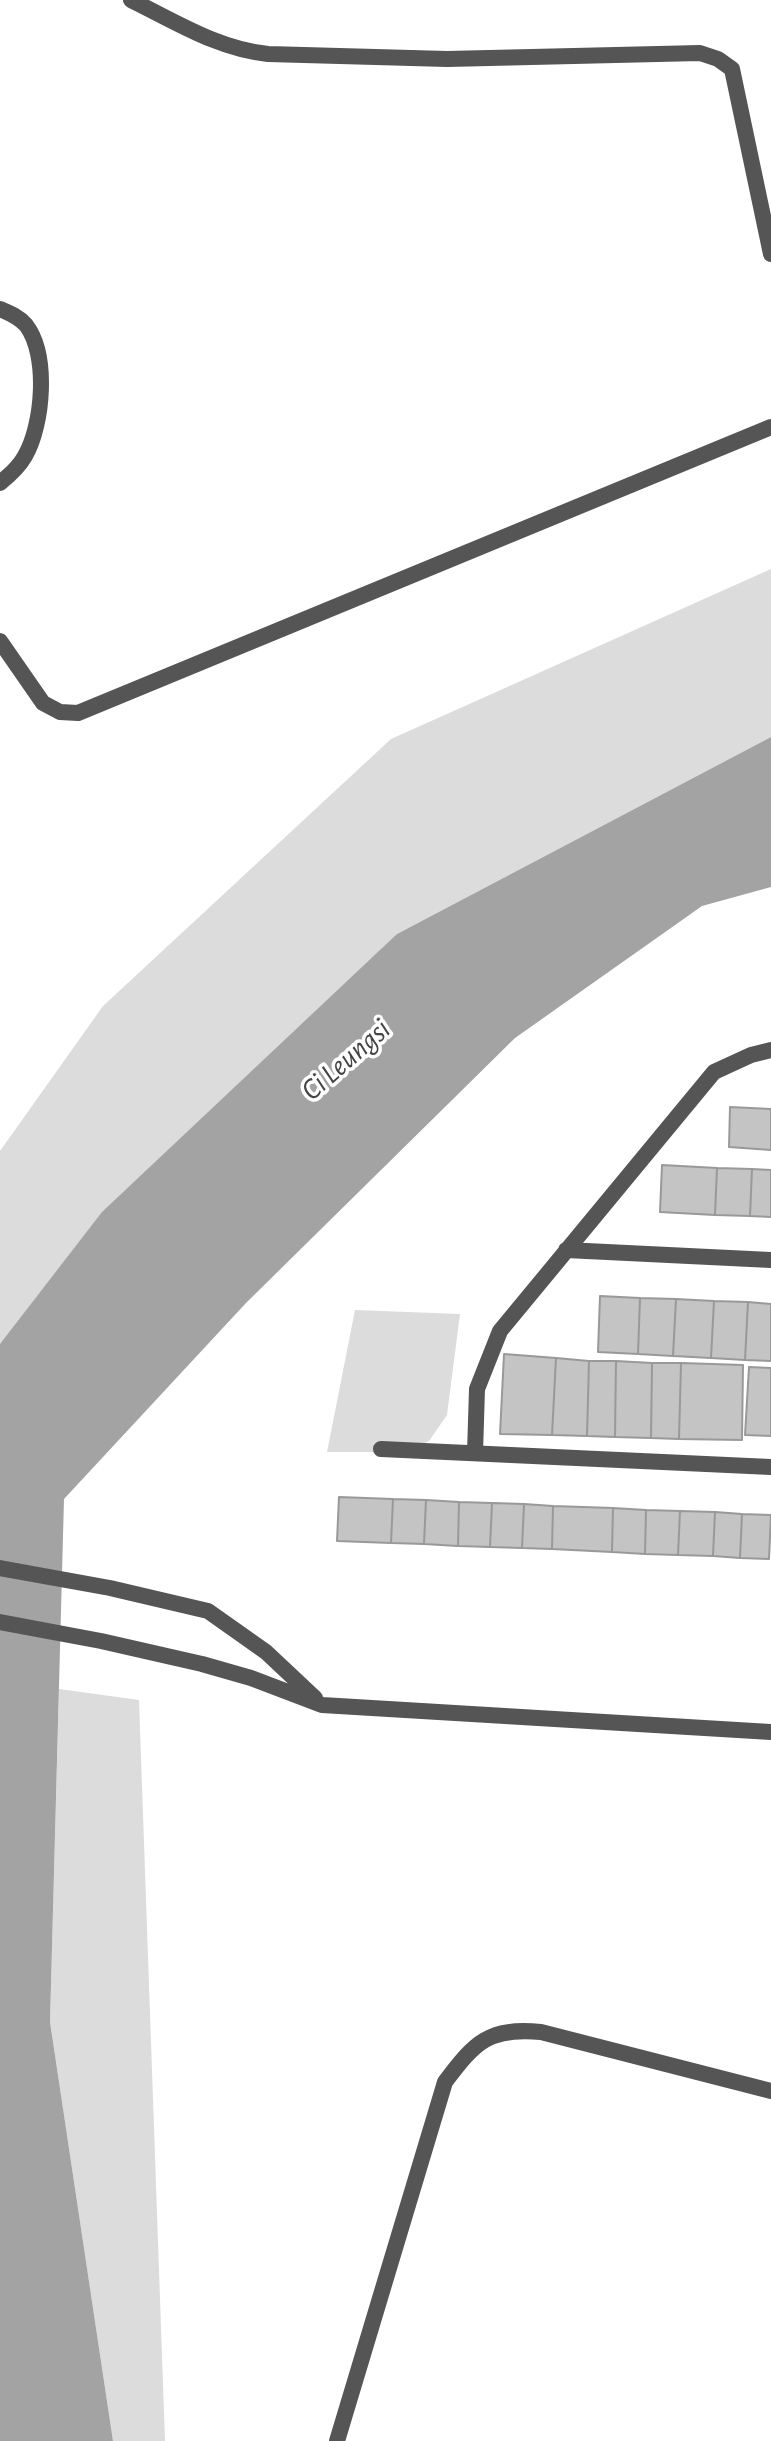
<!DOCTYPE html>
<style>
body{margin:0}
canvas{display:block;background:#fff}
</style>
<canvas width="771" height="2441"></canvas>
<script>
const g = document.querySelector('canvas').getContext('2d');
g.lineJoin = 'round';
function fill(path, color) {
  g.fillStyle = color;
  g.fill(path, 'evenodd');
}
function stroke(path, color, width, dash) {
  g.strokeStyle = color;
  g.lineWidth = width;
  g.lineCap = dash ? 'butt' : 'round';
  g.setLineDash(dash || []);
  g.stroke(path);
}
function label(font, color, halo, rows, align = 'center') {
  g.font = font + ' "Alegreya Sans",sans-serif';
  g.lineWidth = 7;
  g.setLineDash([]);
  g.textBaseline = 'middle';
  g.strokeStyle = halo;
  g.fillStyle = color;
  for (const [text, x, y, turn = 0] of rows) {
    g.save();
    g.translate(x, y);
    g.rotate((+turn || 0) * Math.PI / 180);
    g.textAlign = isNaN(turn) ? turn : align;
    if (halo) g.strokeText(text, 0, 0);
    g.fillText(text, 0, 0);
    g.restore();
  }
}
fill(new Path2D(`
 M771,569v168l-374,197 -397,410v-193l103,-145 288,-267z
 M355,1310l105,4 -13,101 -18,26 -24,11h-78z
 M59,1689l80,11 26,741h-52l-63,-419z`), '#dcdcdc');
fill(new Path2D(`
 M771,737v150l-69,19 -187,132 -269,265 -182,196 -14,523 63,419h-113v-1097l102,-132 295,-278z`), '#a3a3a3');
const building = new Path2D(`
 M730,1107l41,2v41l-42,-3z
 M662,1165l55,3 -2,47 -55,-3z
 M717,1168l35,1 -2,47 -35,-1z
 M752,1169l19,1v47l-21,-1z
 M600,1296l40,2 -2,56 -40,-2z
 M640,1298l36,1 -3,57 -35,-2z
 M676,1299l38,2 -3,57 -38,-2z
 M714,1301l34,1 -3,58 -34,-2z
 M748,1302l23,2v57l-26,-1z
 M504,1354l52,4 -4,77 -52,-1z
 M556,1358l33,3 -2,75 -35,-1z
 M589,1361h27l-1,76 -28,-1z
 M616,1361l36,2 -1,75 -36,-1z
 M652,1363h29l-2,76 -28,-1z
 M681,1363l62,2 -1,75 -63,-1z
 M749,1367l22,1v68l-26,-1z
 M339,1497l54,2 -2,44 -54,-2z
 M393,1499l33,1 -2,44 -33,-1z
 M426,1500l33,2 -1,44 -34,-2z
 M459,1502l33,1 -2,44 -32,-1z
 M492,1503l32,1 -2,44 -32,-1z
 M524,1504l29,2 -1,43 -30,-1z
 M553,1506l60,2 -1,44 -60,-3z
 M613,1508l33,2 -1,44 -33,-2z
 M646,1510l34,1 -2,44 -33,-1z
 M680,1511l35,1 -2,44 -35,-1z
 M715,1512l27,2 -2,44 -27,-2z
 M742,1514l29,1 -2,44 -29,-1z`);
fill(building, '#c4c4c4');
stroke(building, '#999', 2);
stroke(new Path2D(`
 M337,2441l108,-359c30,-40 44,-55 96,-50l230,59`), '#555', 16);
stroke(new Path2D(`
 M131,0c45,22 87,49 137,54l179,5 253,-6 18,6 14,10 39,185
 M0,309c10,4 19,8 26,16 23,30 17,100 -1,131 -6,11 -15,19 -25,27
 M0,641l43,62 17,9 18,1 693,-286
 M566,1250l205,10
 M381,1449l390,18
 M475,1453l2,-64 23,-58 214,-259 37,-17 20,-5`), '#555', 16);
stroke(new Path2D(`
 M0,1568l110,20 98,23 58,41 49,46
 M0,1622l101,19 101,23 49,14 71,27 449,27`), '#555', 16);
label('italic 30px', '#444', '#fff', [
 ["Ci Leungsi",346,1060,-41]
]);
</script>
